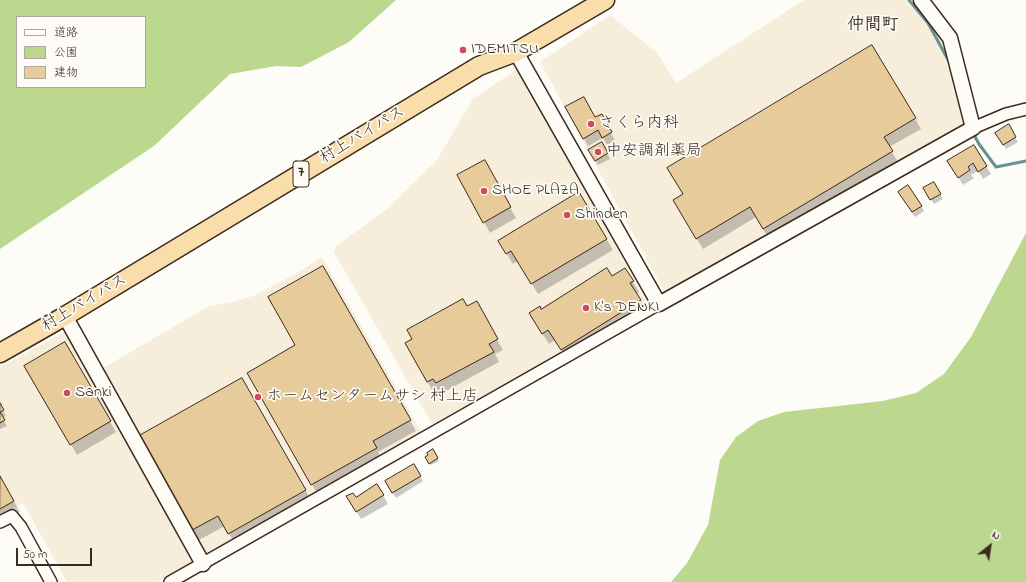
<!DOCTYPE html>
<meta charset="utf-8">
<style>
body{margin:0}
#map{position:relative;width:1026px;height:582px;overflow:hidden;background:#fdfcf7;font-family:"Indie Flower","Klee One",sans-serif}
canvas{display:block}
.legend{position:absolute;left:16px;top:16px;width:130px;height:72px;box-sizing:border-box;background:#fdfcf7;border:1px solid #afa8a0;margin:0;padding:5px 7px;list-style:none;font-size:12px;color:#3b2a1e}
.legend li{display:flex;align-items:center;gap:8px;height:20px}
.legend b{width:20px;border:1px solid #afa8a0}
.north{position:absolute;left:970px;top:526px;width:40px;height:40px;-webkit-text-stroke:3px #fdfcf7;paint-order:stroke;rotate:30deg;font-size:11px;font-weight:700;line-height:16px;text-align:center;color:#3b2a1e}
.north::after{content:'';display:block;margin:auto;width:14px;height:18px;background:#3b2a1e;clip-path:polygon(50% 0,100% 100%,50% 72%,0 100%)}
.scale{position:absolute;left:16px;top:548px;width:76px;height:18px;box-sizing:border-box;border:2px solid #3b2a1e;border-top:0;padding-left:5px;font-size:12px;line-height:14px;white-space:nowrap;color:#3b2a1e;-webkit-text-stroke:3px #fdfcf7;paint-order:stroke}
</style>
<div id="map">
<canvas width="1026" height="582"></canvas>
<ul class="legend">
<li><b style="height:5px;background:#fdfcf7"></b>道路</li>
<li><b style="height:11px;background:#bcd88f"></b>公園</li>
<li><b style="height:11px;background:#e7cb9b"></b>建物</li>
</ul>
<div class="north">N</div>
<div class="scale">50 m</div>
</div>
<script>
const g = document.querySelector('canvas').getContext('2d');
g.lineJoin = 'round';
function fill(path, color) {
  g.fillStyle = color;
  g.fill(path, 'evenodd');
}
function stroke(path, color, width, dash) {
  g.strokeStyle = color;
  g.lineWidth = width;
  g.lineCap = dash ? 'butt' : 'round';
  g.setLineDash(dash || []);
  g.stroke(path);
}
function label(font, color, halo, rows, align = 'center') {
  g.font = font + ' "Indie Flower","Klee One",sans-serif';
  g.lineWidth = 3.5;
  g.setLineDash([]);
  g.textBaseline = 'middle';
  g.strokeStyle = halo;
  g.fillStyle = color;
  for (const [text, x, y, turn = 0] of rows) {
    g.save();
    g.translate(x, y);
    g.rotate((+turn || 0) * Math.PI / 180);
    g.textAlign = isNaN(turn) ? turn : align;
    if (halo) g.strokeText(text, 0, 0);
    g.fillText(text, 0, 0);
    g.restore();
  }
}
fill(new Path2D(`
 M804,0h110l32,41 20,81 -301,171 -125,-231 70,-47 47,38 19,30z
 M519,68l129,238 -216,118 -98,-172 2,-6 50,-36 51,-50 36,-61z
 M322,257l101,178 -82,43 -139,79 -102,-187 109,-64 24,-4 20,-6 41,-21z
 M66,331l128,230 -37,21h-90l-44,-79 -23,12v-148z`), '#f6eddb');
fill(new Path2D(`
 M0,0h396l-47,42 -48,25 -25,-1 -46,8 -76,72 -154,103zM17,17h128v70h-128z
 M1026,233v349h-355l16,-19 21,-38 12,-65 16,-23 22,-16 26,-9 99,-11 33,-8 28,-19 27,-37z`), '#bcd88f');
fill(new Path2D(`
 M872,46l49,83 -32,18 9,15 -129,77 -13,-22 -53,32 -29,-48 10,-6z
 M567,107l28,12 6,-4 14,25 -8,5 -4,-7 -15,8z
 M1008,126l10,16 -12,7 -9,-16z
 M602,143l8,16 -12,6 -8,-15z
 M974,146l17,28 -8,5 -5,-8 -7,4 3,3 -11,7 -14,-23z
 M484,161l32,57 -26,15 -6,-11z
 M934,183l9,16 -9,5 -10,-16z
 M579,194l34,56 -75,44 -20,-33 -5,3 -14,-23z
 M902,197l19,9 3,5 -9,6z
 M323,267l93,164 -38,21 4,7 -64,36 -70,-122 49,-27z
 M625,269l14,23 -3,2 10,17 -78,48 -13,-19 -6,4 -13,-20 5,-13 71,-34z
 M476,302l27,48 -8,4 4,8 -57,31 -2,-4 -7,3 -26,-49z
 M65,343l51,89 -39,23 -52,-89z
 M242,379l69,121 -76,44 -10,-18 -26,14 -59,-103z
 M0,405l6,11 -4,2 5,8 -7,3z
 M433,450l6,11 -8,4 -4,-8z
 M413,466l10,15 -27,17 -10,-16z
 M0,478l20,34 -20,11z
 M377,485l11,19 -27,15 -13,-22 7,1z`), '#0003');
stroke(new Path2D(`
 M909,0l19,23 23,42
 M973,133l6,11 17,23 30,-6`), '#679192', 3);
const building = new Path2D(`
 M872,45l44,73 -32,19 9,14 -130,78 -13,-22 -54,32 -23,-39 10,-6 -16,-26z
 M584,97l11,20 7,-3 10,18 -10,6 -4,-8 -15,9 -18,-32z
 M1009,124l7,13 -13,8 -8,-12z
 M602,142l6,11 -13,8 -7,-11z
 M974,145l13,21 -9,6 -5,-9 -5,4 2,3 -12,8 -11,-17z
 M485,160l26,47 -28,16 -26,-48z
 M934,182l7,12 -11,6 -7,-12z
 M908,185l14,21 -10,6 -14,-20z
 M579,192l28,47 -76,45 -20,-33 -5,3 -8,-13z
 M323,266l88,154 -38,21 4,7 -66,37 -64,-112 48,-28 -27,-48z
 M607,268l5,8 13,-8 9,13 -4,2 11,17 -80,50 -13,-20 -6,4 -13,-21 11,-7 1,3z
 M463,299l4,7 10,-5 21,38 -9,5 5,8 -58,31 -3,-4 -6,3 -22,-39 7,-4 -5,-9z
 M65,342l46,79 -41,24 -46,-79z
 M242,378l64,112 -78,44 -10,-18 -26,14 -53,-94z
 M0,403l4,7 -4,2 5,8 -5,3z
 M433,449l5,9 -9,6 -4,-7 3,-2 -1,-2z
 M414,464l7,12 -29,17 -7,-12z
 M0,476l14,25 -14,8z
 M377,484l7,11 -28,17 -10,-16 7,-3 3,4z`);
fill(building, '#e7cb9b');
stroke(building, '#3b2a1e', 1);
const minor = new Path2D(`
 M973,128l33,-14 20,-5
 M0,522l12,-6 9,11 30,55
 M170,582l489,-278`);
const tertiary = new Path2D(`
 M516,52l143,252 314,-176 -23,-90 -29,-38
 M65,316l138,248`);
const trunk = new Path2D(`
 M0,353l65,-37 414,-250 37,-14 89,-52`);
stroke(minor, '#3b2a1e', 14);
stroke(tertiary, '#3b2a1e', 17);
stroke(trunk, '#3b2a1e', 21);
stroke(minor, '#fdfcf7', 11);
stroke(tertiary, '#fdfcf7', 14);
stroke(trunk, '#f9deab', 18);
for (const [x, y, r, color] of [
 [463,50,4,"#d1495b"],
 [591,124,4,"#d1495b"],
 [598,152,4,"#d1495b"],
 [484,191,4,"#d1495b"],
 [567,215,4,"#d1495b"],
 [586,308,4,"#d1495b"],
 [67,393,4,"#d1495b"],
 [258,397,4,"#d1495b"]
]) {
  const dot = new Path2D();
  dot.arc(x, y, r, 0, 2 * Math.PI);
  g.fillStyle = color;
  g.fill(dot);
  stroke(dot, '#fdfcf7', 1.5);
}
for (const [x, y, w] of [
 [301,174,16]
]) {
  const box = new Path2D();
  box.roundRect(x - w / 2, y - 13, w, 26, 3);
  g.fillStyle = '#fdfcf7';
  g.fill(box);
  stroke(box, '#3b2a1e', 1);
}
label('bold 15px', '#3b2a1e', null, [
 ["7",301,174]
]);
label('16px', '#3b2a1e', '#fdfcf7', [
 ["IDEMITSU",471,50],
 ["さくら内科",599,124],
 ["中安調剤薬局",606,152],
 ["SHOE PLAZA",492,191],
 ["Shinden",575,215],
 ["K's DENKI",594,308],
 ["Sanki",75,393],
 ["ホームセンタームサシ 村上店",266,397]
], 'left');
label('16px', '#3b2a1e', '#fdfcf7', [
 ["村上バイパス",363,136,-31],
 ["村上バイパス",85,304,-31]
]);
label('bold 17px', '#3b2a1e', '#fdfcf7', [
 ["仲間町",873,26]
]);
</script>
